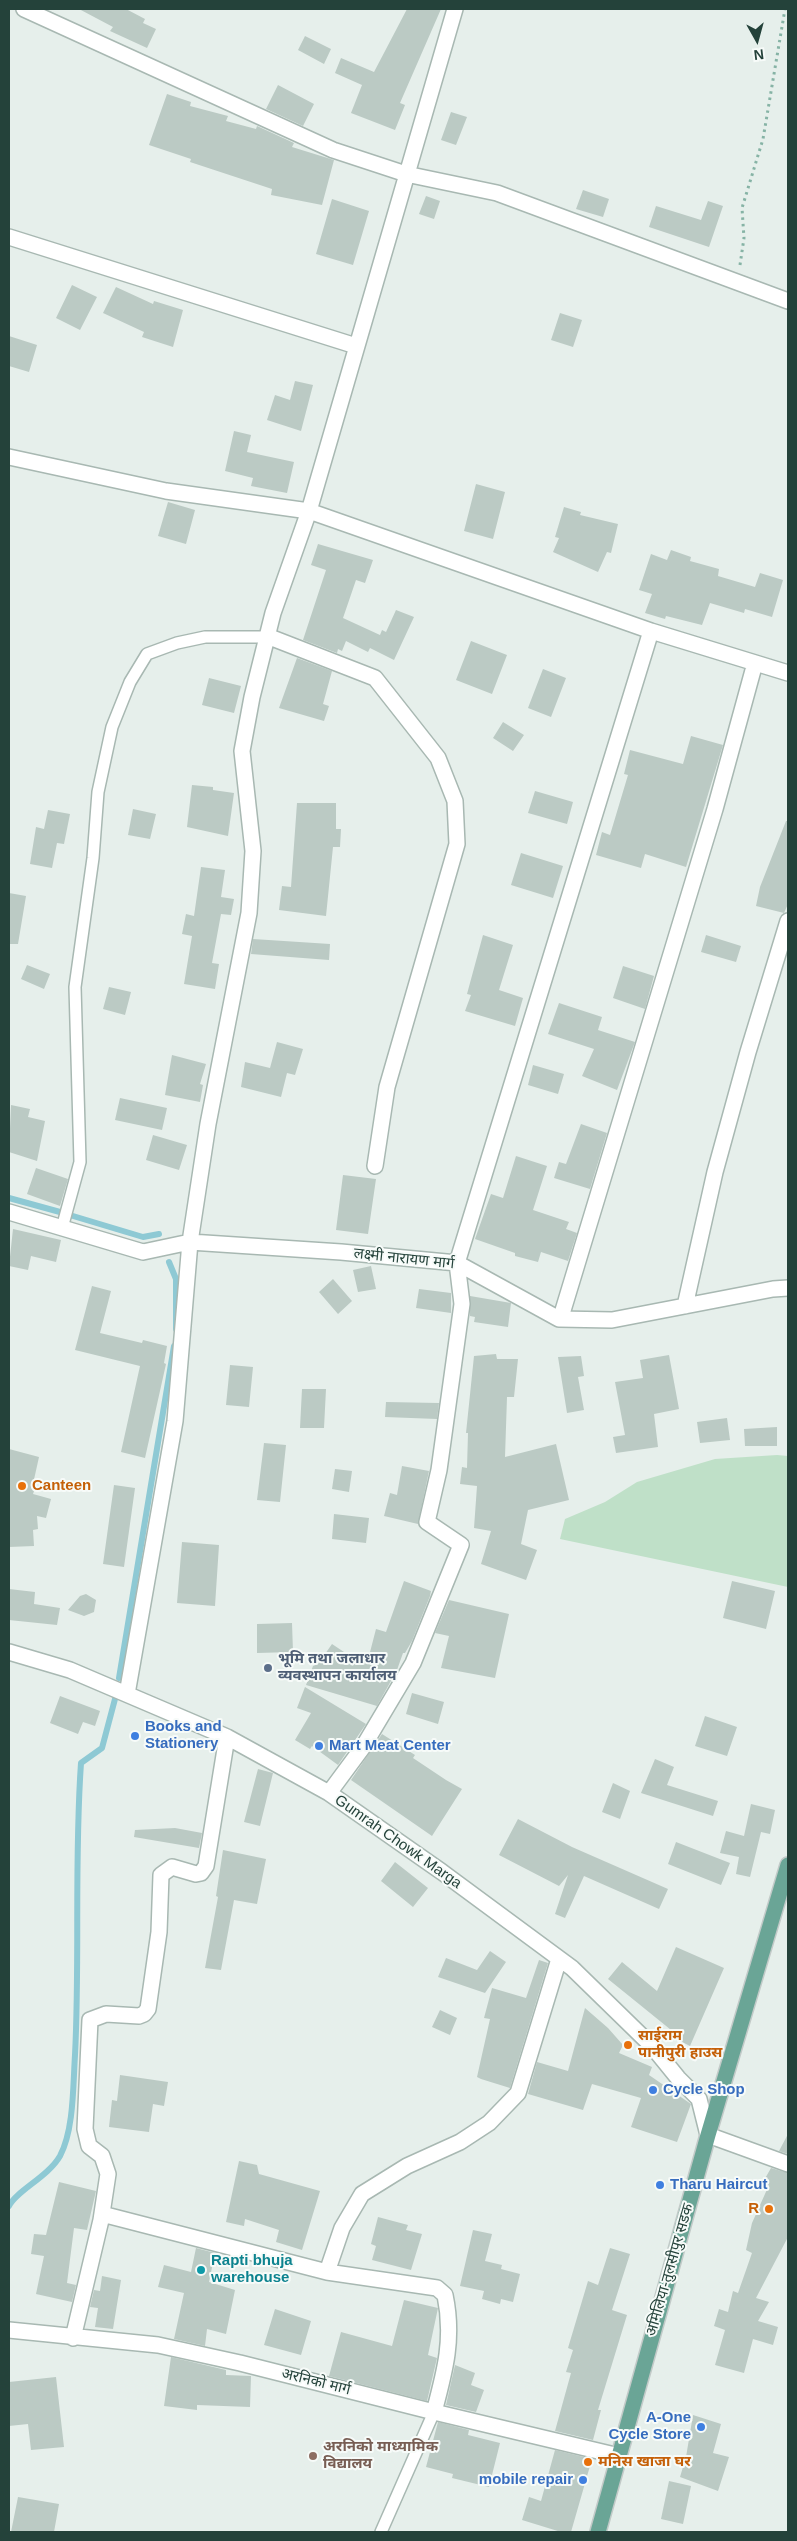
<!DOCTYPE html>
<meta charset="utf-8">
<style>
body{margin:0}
#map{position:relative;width:797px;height:2541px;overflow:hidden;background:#e6efeb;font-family:Helvetica,sans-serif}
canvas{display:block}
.frame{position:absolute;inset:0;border:10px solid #24423a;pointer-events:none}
.north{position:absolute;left:732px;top:15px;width:50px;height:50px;-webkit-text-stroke:4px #f7fbf9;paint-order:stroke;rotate:173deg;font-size:14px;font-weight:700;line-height:20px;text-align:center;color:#24423a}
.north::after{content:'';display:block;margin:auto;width:18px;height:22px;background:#24423a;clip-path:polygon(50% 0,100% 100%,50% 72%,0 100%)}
</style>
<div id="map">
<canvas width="797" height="2541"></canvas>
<div class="frame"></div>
<div class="north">N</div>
</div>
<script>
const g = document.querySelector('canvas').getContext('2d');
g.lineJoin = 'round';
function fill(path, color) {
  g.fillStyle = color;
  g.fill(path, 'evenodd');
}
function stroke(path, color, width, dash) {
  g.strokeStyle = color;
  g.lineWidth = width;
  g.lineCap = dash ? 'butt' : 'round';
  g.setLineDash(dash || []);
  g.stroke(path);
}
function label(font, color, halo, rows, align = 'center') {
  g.font = font + ' Helvetica,"Noto Sans Devanagari",sans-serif';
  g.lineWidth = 4;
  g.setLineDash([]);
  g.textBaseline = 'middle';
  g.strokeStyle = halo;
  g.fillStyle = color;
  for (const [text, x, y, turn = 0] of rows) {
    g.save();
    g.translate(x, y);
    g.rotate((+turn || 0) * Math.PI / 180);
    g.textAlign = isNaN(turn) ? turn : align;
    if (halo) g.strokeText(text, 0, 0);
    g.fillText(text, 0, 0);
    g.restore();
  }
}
fill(new Path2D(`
 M777,1455l11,1v131l-228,-48 5,-20 40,-17 32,-20 78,-23z`), '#bfe0c8');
stroke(new Path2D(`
 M9,1198l51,14
 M73,1216l70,21 16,-3
 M169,1262l7,17v50
 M119,1678l55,-332
 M9,2206c7,-15 39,-29 51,-50 14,-26 13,-71 15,-101 5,-97 -1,-194 6,-292l21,-15 13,-49`), '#8ec9d4', 6);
fill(new Path2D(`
 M79,9h47l19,10 -2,4 13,6 -9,19 -37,-17 3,-4z
 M407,9h34l-41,94 5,2 -10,25 -44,-17 11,-28 -27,-12 6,-15 33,14z
 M305,36l26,13 -7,15 -26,-14z
 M278,85l36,19 -11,22 -37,-17z
 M167,94l24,8 -1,4 38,10 -2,5 30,8 1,-3 37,17 -2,4 42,13 -12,45 -51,-10 1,-6 -82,-27 1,-3 -42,-14z
 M451,112l16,5 -11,28 -15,-5z
 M583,190l26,9 -6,18 -27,-8z
 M426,196l14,5 -6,18 -15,-5z
 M332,199l37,12 -16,54 -37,-11z
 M708,201l15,5 -14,41 -60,-20 7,-21 45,14z
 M72,285l25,12 -17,33 -24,-12z
 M116,287l37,17 1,-3 29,9 -10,37 -31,-10 2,-5 -41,-19z
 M560,313l22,7 -9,27 -22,-7z
 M9,336l28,9 -8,27 -20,-6z
 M295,381l18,4 -12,46 -34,-11 8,-25 15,5z
 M234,431l17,4 -4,17 47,10 -7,31 -36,-7 2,-8 -28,-7z
 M476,484l29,8 -12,47 -29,-8z
 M168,502l27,8 -9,34 -28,-8z
 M564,507l17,5 -1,3 38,9 -7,29 -4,-1 -9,20 -45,-20 6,-14 -4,-1z
 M318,544l55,16 -8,23 -9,-3 -13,38 37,17 2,-5 4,2 10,-22 18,7 -20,43 -24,-12 -2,4 -22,-11 -4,10 -4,-2 -1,4 -34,-13 23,-70 -15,-5z
 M671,550l20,7 -1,4 29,8 -1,7 37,11 5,-14 23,7 -11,37 -27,-8 -1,4 -34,-10 -8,22 -36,-9 -1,3 -20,-6 7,-19 -13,-4 12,-36 16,6z
 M471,641l36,14 -15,39 -36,-14z
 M297,658l35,13 -9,33 6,2 -5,15 -45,-13z
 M543,669l23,9 -15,39 -23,-9z
 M209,678l32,8 -7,27 -32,-8z
 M503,722l21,13 -11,16 -20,-13z
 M691,736l32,9 -37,122 -41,-13 -4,14 -45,-13 6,-23 8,3 18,-60 -4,-1 6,-24 53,14z
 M192,785l21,2v3l21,3 -6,43 -41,-9z
 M535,791l38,11 -6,22 -39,-11z
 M297,803h39v26h5l-1,18h-7l-7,69 -47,-6 3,-24 9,1z
 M133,809l23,5 -6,25 -22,-4z
 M48,810l22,4 -6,30 -7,-1 -5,25 -22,-4 6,-37 8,2z
 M786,821h2v83l-4,9 -28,-7 4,-19z
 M521,853l42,13 -10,32 -42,-13z
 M201,867l24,3 -4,27 13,2 -3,16 -10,-1 -9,49 7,1 -4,25 -31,-5 8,-48 -10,-2 4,-20 8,2z
 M9,893l17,3 -8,48h-9z
 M483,935l30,10 -14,45 24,8 -8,28 -50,-15 6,-16 -4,-1z
 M706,935l35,11 -5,16 -35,-10z
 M253,939l77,5 -1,16 -78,-6z
 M27,965l23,9 -6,15 -23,-10z
 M623,966l31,10 -9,33 -32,-11z
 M109,987l22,5 -6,23 -22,-6z
 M559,1003l43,14 -4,13 37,12 -18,48 -35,-14 12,-27 -46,-15z
 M277,1042l26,7 -8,26 -8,-2 -6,24 -40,-10 4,-25 25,6z
 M172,1055l34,9 -6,20 3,1 -3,17 -35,-7z
 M533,1065l31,9 -6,20 -30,-9z
 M120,1098l47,10 -5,22 -47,-10z
 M11,1105l19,4 -2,8 17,4 -8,40 -28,-9z
 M581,1124l26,9 -17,56 -36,-11 5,-16 7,2z
 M153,1135l34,10 -8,25 -33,-10z
 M516,1156l31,10 -14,44 36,12 -3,7 11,4 -9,28 -27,-9 -3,10 -23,-6v-3l-40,-14 16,-45 12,4z
 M36,1168l32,11 -8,27 -33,-12z
 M343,1175l33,4 -8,55 -32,-4z
 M13,1229l48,11 -5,22 -25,-6 -3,14 -19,-4z
 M371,1266l5,23 -18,3 -5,-22z
 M333,1279l19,22 -14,13 -19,-22z
 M92,1286l19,5 -11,42 42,10 1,-3 24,6 -3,17 2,1 -21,94 -24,-6 19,-86 -65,-16z
 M419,1289l32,4v20l-35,-5z
 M470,1296l41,7 -3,24 -34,-5 1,-5 -5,-1z
 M496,1354l1,5h21l-4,38h-7l-2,60 51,-13 13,56 -41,10 -7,34 16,6 -11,30 -45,-16 10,-33 -17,-3 3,-42 -17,-2 2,-17 5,1 1,-35h-2l8,-77z
 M669,1355l10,54 -25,5 4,33 -42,6 -3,-16 12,-2 -10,-53 28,-4 -3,-18z
 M581,1356l3,20 -6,1 6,33 -17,3 -9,-56z
 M230,1365l23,2 -4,40 -23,-2z
 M302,1389h24l-2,39h-24z
 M386,1402l53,1 -2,16 -52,-2z
 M727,1418l3,22 -30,3 -3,-21z
 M777,1427v19h-32l-1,-17z
 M264,1443l22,2 -6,57 -23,-2z
 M9,1449l30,8 -6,27 3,1 -3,9 18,5 -5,19 -9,-2 1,13 -5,1 1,16 -25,1z
 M402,1466l27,5 -11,53 -34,-8 6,-23 7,2z
 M335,1469l17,2 -3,21 -17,-3z
 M114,1485l21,3 -11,79 -21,-3z
 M334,1514l35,4 -3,25 -34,-4z
 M182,1542l37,3 -4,61 -38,-3z
 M404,1581l27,10 -1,5 -18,45 -7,12h-2l-6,17 -20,36 -71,-21 7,-19 5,-2 14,-20 27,18 3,-8 7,2 7,-27 10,3z
 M732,1581l43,10 -9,38 -43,-11z
 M9,1589l26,3 -1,12 26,4 -3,17 -48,-5z
 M86,1594l10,6 -2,12 -10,4 -16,-6 12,-14z
 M449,1600l60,14 -14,64 -54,-10 8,-32 -14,-3z
 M292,1623l1,29 -36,1v-29z
 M305,1687l61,37 -28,41 -26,-19 -2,3 -15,-9 16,-27 -14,-5z
 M412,1693l32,9 -6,22 -32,-10z
 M60,1696l40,15 -5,15 -12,-4 -5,12 -28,-11z
 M705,1716l32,11 -10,29 -32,-10z
 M382,1734l33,21 -2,3 33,22 16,9 -30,47 -81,-56z
 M655,1759l19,8 -7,18 51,16 -5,15 -72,-23z
 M258,1769l15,4 -13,53 -16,-4z
 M613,1783l17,8 -10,28 -18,-7z
 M751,1804l24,6 -5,24 -9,-2 -11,45 -14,-3 3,-17 -19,-4 6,-22 18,5z
 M518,1819l54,28 96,42 -9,20 -75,-33 -19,42 -10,-4 13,-39 -9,11 -60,-31z
 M175,1828l27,5 -3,15 -65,-11 1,-7z
 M676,1842l54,21 -9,22 -53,-21z
 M223,1850l43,9 -9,45 -23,-4 -13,70 -16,-2 13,-71 -2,-1z
 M395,1862l33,26 -15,19 -32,-26z
 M676,1947l48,21 -34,78 -16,-8 2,-4 -68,-55 14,-17 35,29z
 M490,1951l16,11 -21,31 -47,-16 8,-19 31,12z
 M539,1960l9,3 -38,125 -29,-9 -4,-2 13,-58 -6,-1 8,-30 34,10z
 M585,2008l23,20 15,17 -4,8 33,14 -3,8 42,29 -14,38 -46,-15 10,-29 -49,-14 -9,26 -55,-16 9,-32 31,9z
 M440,2010l17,8 -7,17 -18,-8z
 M120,2075l48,7 -4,24 -11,-2 -4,28 -40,-5 3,-27 5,1z
 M788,2134v20l-9,-3z
 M239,2161l18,4 2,9 61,17 -18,59 -26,-8 3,-12 -34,-11 -1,7 -18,-4z
 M771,2168l17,5v64l-32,61 13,4 -11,19 20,6 -5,18 -20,-6 -9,34 -29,-8 10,-35 -11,-4 5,-17 9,3 5,-21 5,2 14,-40 -6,-3 6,-27 17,-38 -6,-3z
 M59,2182l37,9 -9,39 -13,-2 -7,55 9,2 -4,17 -36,-8 8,-38 -13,-2 3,-20 12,1z
 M378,2217l30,8 -2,5 16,4 -11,36 -39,-10 4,-14 -5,-2z
 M473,2230l19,4 -7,27 17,4 -1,4 19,5 -7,28 -12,-3 -1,5 -18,-5 2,-8 -24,-5z
 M196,2248l19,5 -6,29 26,8 -9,44 -19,-5 -2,17 -31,-7 10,-46 -26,-6 6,-22 27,7z
 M610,2248l20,6 -18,56 15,5 -29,95h3l-8,30 -38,-9 16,-58 -5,-1 7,-22 -5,-2 20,-67 10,4z
 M102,2276l19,4 -8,49 -18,-2 3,-19 -8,-1 4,-17 6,1z
 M404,2300l34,8 -10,47 9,3 -10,43 -98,-25 12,-44 51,14z
 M275,2309l36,12 -10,34 -37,-10z
 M171,2357l55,13v5l25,1 -1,31 -53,-2v5l-33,-4z
 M455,2365l20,8 -4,12 13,5 -8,22 -30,-7z
 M56,2377l8,70 -33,3 -3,-26 -19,2v-44z
 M693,2415l28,9 -8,29 16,4 -11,34 -38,-14 6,-20z
 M438,2422l31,8 -1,5 32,8 -11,44 -37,-9 1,-4 -27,-7z
 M555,2450l37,9 -21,73h-10l-39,-12 7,-23 12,4z
 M669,2481l22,5 -8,38 -22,-5z
 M18,2497l41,7 -5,28h-43z`), '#bbcac4');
const service = new Path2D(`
 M62,1228l18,-66 -5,-175 18,-129 5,-66 14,-65 18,-45 17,-28 30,-11 28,-6h62
 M381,2532l53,-120`);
const minor = new Path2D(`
 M24,9l309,141 73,24 91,19 291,108
 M9,237l347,109
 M9,457l157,34 143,20 342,120 137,42
 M267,636l108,42 63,80 17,43 2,43 -70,243 -12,79
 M9,1212l134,40 47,-10 151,10 116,11 102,56 53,1 161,-31 15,-1
 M685,1306l30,-134 33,-120 40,-131
 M561,1317l154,-508 40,-146
 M9,1652l61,18 157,67 102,56 113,79 130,96 80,78 26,32 21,21 9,36 80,29
 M127,1694l48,-273 15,-179 18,-118 41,-211 4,-62 -11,-100 10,-54 21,-84 36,-102 146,-502
 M329,1793l34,-46 50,-84 48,-118 -34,-23 12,-52 23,-166 -5,-41 194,-632
 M102,2214l225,58 110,16 8,7c9,43 0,76 -11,117
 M327,2272l15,-44 20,-34 45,-28 53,-24 29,-19 29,-30 41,-134
 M9,2330l149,15 82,18 194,49 185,44
 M73,2338l28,-118 7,-46 -6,-18 -13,-10 -4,-17 5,-109 16,-6 33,2 5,-2 4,-5 11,-77 2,-57 11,-8 24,7 5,-1 5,-7 21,-129`);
const primary = new Path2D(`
 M598,2532l110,-397 80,-270`);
stroke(service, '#a8b8b2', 14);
stroke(minor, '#a8b8b2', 18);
stroke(primary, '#c2cac8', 18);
stroke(new Path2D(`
 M740,265l4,-27 -2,-30 21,-69 22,-130`), '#86b3a5', 3, [2.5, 4]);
stroke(service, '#fff', 11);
stroke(minor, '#fff', 15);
stroke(primary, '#6aa596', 15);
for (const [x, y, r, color] of [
 [22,1486,5,"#e8710a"],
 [268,1668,5,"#5c6f8a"],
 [135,1736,5,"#3f7fe0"],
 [319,1746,5,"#3f7fe0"],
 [628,2045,5,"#e8710a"],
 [653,2090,5,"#3f7fe0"],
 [660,2185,5,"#3f7fe0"],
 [769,2209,5,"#e8710a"],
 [201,2270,5,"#0f9aa8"],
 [701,2427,5,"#3f7fe0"],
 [313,2456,5,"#8d6e63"],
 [588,2462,5,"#e8710a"],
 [583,2480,5,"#3f7fe0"]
]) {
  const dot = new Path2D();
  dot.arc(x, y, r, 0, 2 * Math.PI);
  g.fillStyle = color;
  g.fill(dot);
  stroke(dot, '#f7fbf9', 2);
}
label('15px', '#24423a', '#f7fbf9', [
 ["लक्ष्मी नारायण मार्ग",404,1259,6],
 ["Gumrah Chowk Marga",398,1842,35],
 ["अमिलिया-तुलसीपुर सडक",670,2270,-74],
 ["अरनिको मार्ग",316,2382,14]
]);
label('bold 15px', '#c56008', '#f7fbf9', [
 ["Canteen",32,1486],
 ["साईराम",638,2036],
 ["पानीपुरी हाउस",638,2053],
 ["R",759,2209,"right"],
 ["मनिस खाजा घर",598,2462]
], 'left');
label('bold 15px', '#4e5e75', '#f7fbf9', [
 ["भूमि तथा जलाधार",278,1659],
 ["व्यवस्थापन कार्यालय",278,1676]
], 'left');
label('bold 15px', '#366cbe', '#f7fbf9', [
 ["Books and",145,1727],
 ["Stationery",145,1744],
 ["Mart Meat Center",329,1746],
 ["Cycle Shop",663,2090],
 ["Tharu Haircut",670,2185],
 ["A-One",691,2418,"right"],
 ["Cycle Store",691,2435,"right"],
 ["mobile repair",573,2480,"right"]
], 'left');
label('bold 15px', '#0d838f', '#f7fbf9', [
 ["Rapti bhuja",211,2261],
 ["warehouse",211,2278]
], 'left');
label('bold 15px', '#785e54', '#f7fbf9', [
 ["अरनिको माध्यामिक",323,2447],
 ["विद्यालय",323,2464]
], 'left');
</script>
